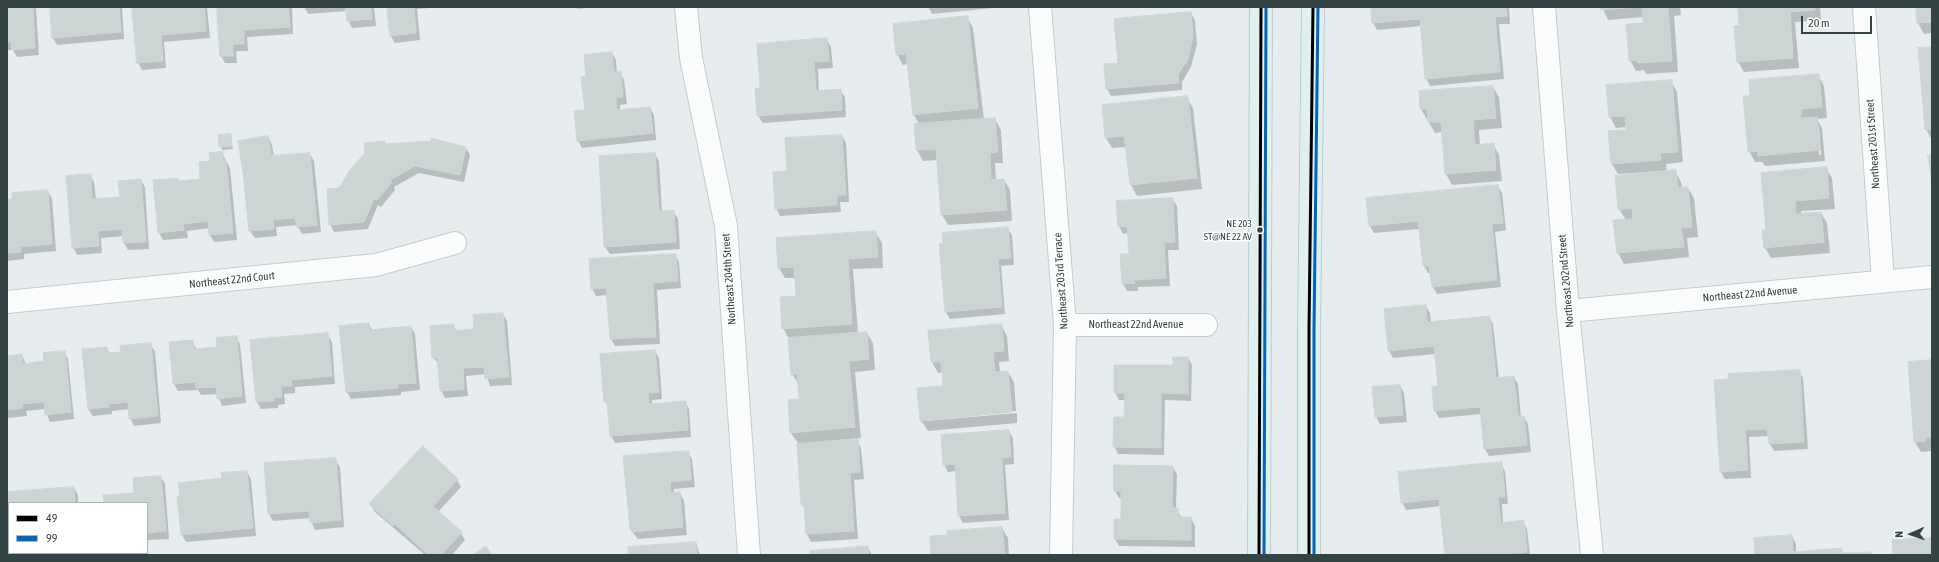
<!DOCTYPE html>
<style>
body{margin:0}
#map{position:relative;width:1939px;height:562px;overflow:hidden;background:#e7edee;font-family:"Asap Condensed",sans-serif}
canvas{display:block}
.frame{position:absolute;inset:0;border:8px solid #344343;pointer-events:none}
.legend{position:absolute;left:8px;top:502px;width:140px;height:52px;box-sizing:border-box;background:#fff;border:1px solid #aeb4b4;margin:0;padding:5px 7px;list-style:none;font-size:12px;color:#344343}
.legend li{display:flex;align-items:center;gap:8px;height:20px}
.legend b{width:20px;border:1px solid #aeb4b4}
.north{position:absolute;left:1891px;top:514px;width:40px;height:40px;-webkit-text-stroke:3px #fff;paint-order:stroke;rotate:268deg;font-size:11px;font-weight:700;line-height:16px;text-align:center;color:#344343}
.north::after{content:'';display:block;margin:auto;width:14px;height:18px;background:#344343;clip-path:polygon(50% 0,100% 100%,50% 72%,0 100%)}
.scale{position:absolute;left:1801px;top:16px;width:71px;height:18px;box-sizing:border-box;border:2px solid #344343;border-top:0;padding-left:5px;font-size:12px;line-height:14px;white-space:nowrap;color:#344343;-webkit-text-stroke:3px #fff;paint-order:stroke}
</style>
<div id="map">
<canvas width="1939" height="562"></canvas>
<div class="frame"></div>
<ul class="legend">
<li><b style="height:5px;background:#000"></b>49</li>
<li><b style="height:5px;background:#0065bd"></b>99</li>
</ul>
<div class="north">N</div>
<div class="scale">20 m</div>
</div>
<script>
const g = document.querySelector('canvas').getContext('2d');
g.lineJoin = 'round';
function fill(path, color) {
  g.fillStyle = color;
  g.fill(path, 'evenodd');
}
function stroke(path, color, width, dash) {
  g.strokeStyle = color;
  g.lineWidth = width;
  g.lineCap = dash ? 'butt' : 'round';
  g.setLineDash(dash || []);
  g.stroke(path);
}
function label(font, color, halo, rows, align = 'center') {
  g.font = font + ' "Asap Condensed",sans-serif';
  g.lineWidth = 3;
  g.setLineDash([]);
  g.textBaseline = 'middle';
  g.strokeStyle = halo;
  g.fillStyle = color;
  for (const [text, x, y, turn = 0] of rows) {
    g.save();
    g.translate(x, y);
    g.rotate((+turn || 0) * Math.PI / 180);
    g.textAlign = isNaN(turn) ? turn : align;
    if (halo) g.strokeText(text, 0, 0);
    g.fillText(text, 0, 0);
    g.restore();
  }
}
fill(new Path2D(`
 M7,7h29l3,48 -22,2 -4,-7h-6z
 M51,7h71l2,32 -67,6 -4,-7z
 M133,7h74l3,31 -46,4 2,26 -24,2 -4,-7z
 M218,7h74l1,27 -46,3 1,14h-12l1,12h-12l-4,-7z
 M304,7h70l2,19 -24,2 -4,-8 -1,-9 -39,3z
 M388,7h54l-25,2 3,31 -25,3 -5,-8z
 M576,7h21l-20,2z
 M928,7h66v1l-62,6z
 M1372,7h137l1,17h-11l5,55 -74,7 -4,-8 -4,-52 -45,4 -4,-7z
 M1602,7h78l1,8 -7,1 4,56 -32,2 -2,-4 -8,1 -6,-11 14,-36 -1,-7 -35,3z
 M1739,7h81l1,13 -26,2 4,46 -55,4 -6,-10 2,-36z
 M1917,7h15v26l-8,1 -6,-11z
 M1191,13l4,8 2,23 -6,23 -9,15v8l-71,6 -4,-7 -2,-24 14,-1z
 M967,17l6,11 11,92 11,-1 6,11 2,33h-8l1,17h8l6,10 2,31 -64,4 -6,-10 -4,-55 -15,1 -6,-11 -2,-25 4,-1 -5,-9 -6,-51 -5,1 -6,-11z
 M826,39l5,8 2,21 -15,1 1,22 21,-1 5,7 1,20 -83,6 -5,-7 -2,-26 5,-1z
 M1932,48v89h-2l-4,-8z
 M612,53l4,7 1,13 3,-1 4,8 3,24 -7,1v6l30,-3 4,7 2,25 -74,8 -4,-8 8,-29 1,-34z
 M1818,75l6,11 3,32 -10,1 5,9 3,33 -60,5 -3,-4h-7l-6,-11 2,-54zM1817,127h2l2,28h-2z
 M1671,81l6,11 6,70 -17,2 1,8 8,-1 6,11 1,6h6l6,10 4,39 -11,1 2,19 -65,7 -6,-11 8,-33 -7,-11 44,-37v-1l-45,3 -6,-10 15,-33v-4l-11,1 -6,-11 -3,-31z
 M1493,87l6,10 3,31 -23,2 1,15 13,-1 6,11 3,26 -50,4 -6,-11 -3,-42 -8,1 -14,-24z
 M1187,98l6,10 9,81 -65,7 -6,-11 -5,-38 -14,1 -6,-10z
 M230,135l3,14 -11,1 -3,-14z
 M842,136l4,7 3,59h-9l1,10 -61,4 -4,-8 12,-36z
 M268,137l4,8 2,12 36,-3 4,7 7,71 -19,2 -5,-9 -21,2 1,9 -22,2 -5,-7 -10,-89z
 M432,140l34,8 4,7 -6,27 -45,-9 -25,14 1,3 -14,17 -3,-2 -10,24 -34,3 -4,-8 9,-35 47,-44 45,-3z
 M222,153l8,15 7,72 -23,2 -4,-7v-7l-23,3 1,7 -25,2 -4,-7 18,-54 2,3 22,-2 10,-18z
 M655,154l4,7 3,51h12l4,7 2,30 -70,5 -5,-7z
 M1826,168l6,10 3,31 -34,2v4l20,-2 6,10 3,30 -59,5 -6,-10 2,-17z
 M90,175l4,7 2,18 25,-2 20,-18 4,7 4,62 -21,1 -4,-7v-7l-23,2 1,15 -25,2 -4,-8z
 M1498,186l4,7 4,37 -11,2 6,55 -64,7 -4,-7 -2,-14h-3l-4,-7 -4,-37 -46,4 -4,-7z
 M47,191l5,7 4,53 -32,3v5l-17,2v-61z
 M1172,199l5,7 2,44h-11l2,36 -32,1v4h-11l-4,-7 -2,-29h9l-1,-22 -6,1 -4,-8z
 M1007,228l5,7 2,30 -13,1 4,48 -55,5 -4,-7z
 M875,232l7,11 1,25 -30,1 5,64h9l6,10 2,27 -20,2 6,66 -23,2v2l19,-2 4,8 3,31 -10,1 4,59 -47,3 -4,-8 -2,-24 -3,-6 -4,-61 -7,-10 9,-33 -1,-15 -7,-11 -3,-35 -6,-11 14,-31 -1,-19h-11l-6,-10z
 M675,255l4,7 2,26 -24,2 3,54 -45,2 -4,-7 -3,-44 -12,1 -4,-8z
 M1426,306l4,7 1,10 58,-6 4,7 6,55 15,-2 4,7 3,33h3l4,7 3,28 -42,4 -4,-7 -3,-35 -43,4 -4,-7 4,-24 -4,-33 -42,4 -4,-7 -4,-41z
 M503,314l4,7 5,64 -22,1 -4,-12 -20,2 2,20 -23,2 -4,-8 -2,-25 -6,-8 20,-32 4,7 18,-2z
 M369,324l3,6 39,-3 4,7 5,56 -19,2v3l-50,4 -4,-7 -6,-65z
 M1001,325l6,11 2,25 -10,1 1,10h8l6,10 2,29 -91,8v2l92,-8v10l-89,8 -7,-11 23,-34 -1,-14 -5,1 -6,-11z
 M327,334l5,8 3,42 -40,3v6l-11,1 1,10 -7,1v3l-17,1 -4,-7z
 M236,337l4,7 6,59 -24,3 -5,-12 -16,1 -3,-5 -20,1 -4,-7 18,-43 5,9 21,-2z
 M150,344l5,7 6,72 -27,3 -4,-8v-9l-18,2v3l-19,2 -5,-7 19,-61 3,6 12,-1z
 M655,351l4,7 3,41 -10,1v4l33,-2 4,7 2,28 -76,6 -4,-7 -2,-28 -4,-7z
 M64,352l4,7 6,60 -24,3 -5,-13 -19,2 1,5 -20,2v-61l15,-2 4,9 19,-2z
 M1188,358l4,7 -1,36 -26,-1 -1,55 -46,-1 -4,-8 11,-28 1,-18h-7l-4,-8z
 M1932,361v87l-1,3 -10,1 -6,-10z
 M1799,371l4,7 5,71 -34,2 -4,-7 -1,-8 -20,1 2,41 -26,1 -4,-7 -6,-91z
 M1400,386l4,7 3,29 -27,2 -4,-7 -3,-29z
 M1009,431l4,7 1,26 -9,1 4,55 -46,3 -4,-7 -3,-45 -8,1 -4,-8z
 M688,452l4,7 3,28 -21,2v5l6,-1 4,8 3,34 -49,4 -8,-10z
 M335,459l5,8 4,60 -29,3 -5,-12 -37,3 -4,-7 -4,-50z
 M1501,464l4,7 3,33h-6l1,19 20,-2 4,8 3,26h-84l-5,-49 -35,4 -4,-8z
 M1173,467l4,7 -1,35 6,9h9l4,8v21l-76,-1 -4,-7 7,-19v-22h-3l-4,-7z
 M247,472l4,7 5,57 -70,6 -4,-7 41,-56z
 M161,477l4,7 4,55 -22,1v-37h-42l30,-10z
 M457,480l4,7 -23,25 23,21 4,7 -13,15h-27l-50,-43 -5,-8z
 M74,488l4,7v8h-69v31l-2,-41z
 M1002,528l6,10 1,17h-77z
 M1792,536l4,8v8l45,-2 3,4 27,-1 1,2h-116z
 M696,543l4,12h-71z
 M868,547l4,8h-61z`), '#0003');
const building = new Path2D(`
 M7,7h26l2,41 -23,2 -1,-8 -4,1z
 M50,7h69l2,25 -69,6z
 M132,7h72l2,24 -45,4 2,26 -26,2z
 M217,7h71l2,20 -46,3v14h-11v12h-13z
 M346,7h25l1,12 -25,2z
 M387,7h27l2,26 -26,3z
 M1371,7h135l1,9 -12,1 5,55 -75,7 -5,-60 -48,4z
 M1601,7h37l-37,3z
 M1642,7h26l4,54 -34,2v-3l-9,1 -3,-37 17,-1z
 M1738,7h77v3l-25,2 3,46 -56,4 -3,-36 5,-1z
 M1916,7h16v15l-15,1z
 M1191,12l2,24 -5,24 -10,14 1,9 -73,6 -2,-25 14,-1 -4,-44z
 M968,16l10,92 -65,7 -7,-61 -10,1 -3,-31z
 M827,38l2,23 -15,1 2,29 25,-2 1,21 -85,6 -2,-27 5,-1 -3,-44z
 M1932,47v82l-7,1 -7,-82z
 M612,52l2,20 7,-1 2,26 -7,1 1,12 33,-3 3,26 -76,8 -3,-30 11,-1 -4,-33 5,-1 -2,-21z
 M1819,74l3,33 -21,2v9l16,-1 3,33 -62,6 -1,-5 -9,1 -5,-56h7l-1,-16z
 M1672,80l6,72 -18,1 1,7 -50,4 -3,-33 18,-1 -1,-14 -16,1 -3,-32z
 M1493,86l3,32 -23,2 2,25 19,-2 2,27 -51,4 -4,-52h-13l-1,-13h-7l-1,-18z
 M1188,96l9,82 -67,7 -6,-49 -19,2 -3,-33z
 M995,118l3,34 -8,1 1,27 13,-1 3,31 -66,5 -5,-66 -20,1 -2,-26z
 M231,134l1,12 -13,1 -1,-12z
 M842,135l4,60h-9v10l-62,4 -2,-37 14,-1 -2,-33z
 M268,136l5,31 -30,5 -5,-31z
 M431,138l35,9 -6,28 -45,-9 -25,14 2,2 -15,18 -3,-1 -10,23 -35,3 -2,-36 12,-1 11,-18 15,-17 -1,-10 21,-2v3l46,-3z
 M223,152v8h3l7,73 -24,2 -1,-14 -25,3 1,6 -26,3 -5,-53 25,-2v3l22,-2 -1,-17 11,-1 -1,-8z
 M310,153l7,72 -20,2 -2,-9 -22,2 1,9 -25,2 -6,-59 30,-5 -1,-11z
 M655,153l4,58 15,-1 2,32 -72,5 -5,-91z
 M1928,155h4v29z
 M1827,167l2,31 -34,3 1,13 25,-2 3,30 -60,6 -2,-18h4l-5,-57z
 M1676,170l2,18 10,-1 4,40 -11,1 3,19 -67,6 -4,-33 20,-1 -1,-11 -14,2 -3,-34z
 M91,174l1,25 28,-2 -2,-16 23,-2 5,63 -23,1 -1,-14 -24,2 1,15 -27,2 -6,-72z
 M1498,185l5,38 -11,1 5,56 -65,7 -3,-21h-6l-5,-45 -49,5 -3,-28z
 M48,190l4,54 -32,3 1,5 -14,1v-54h5v-6z
 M1173,198l2,44 -11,1 2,35 -32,2 1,3 -13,1 -2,-30h9l-2,-28 -9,1 -2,-26z
 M1008,227l3,31 -13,1 4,48 -57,5 -6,-68 4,-1 -1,-10z
 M876,231l2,26 -30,2 4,65 -70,5 -2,-32 16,-1 -2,-29 -16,1 -2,-30z
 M676,254l2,27 -25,2 3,54 -46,2 -4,-51 -15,1 -2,-30z
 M1426,305l1,17 63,-6 6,62 18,-2 4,40h6l3,29 -43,4 -4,-42 -46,4 -2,-24 6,-1 -4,-40 -46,5 -4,-42z
 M503,313l6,64 -24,2 -1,-12 -21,1 1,21 -24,2 -3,-34 -5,1 -2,-32 24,-2v7l20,-2 -1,-14z
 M369,323v7l42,-4 5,57 -19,1 1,4 -52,4 -7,-66z
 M1002,324l2,27 -11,1 2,20 13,-1 4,41 -92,9 -3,-33 26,-2 -2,-24h-10l-3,-31z
 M867,332l2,27 -20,2 6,66 -65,6 -2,-33 11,-1 -2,-25 -6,1 -3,-37z
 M328,333l4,43 -41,4 1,6h-11l1,11 -8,1v3l-18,1 -6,-62z
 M237,336l5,60 -25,3 -1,-12 -20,1 -1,-6 -22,2 -4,-42 24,-2 1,9 23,-2 -1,-9z
 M151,343l7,73 -29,3 -1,-17 -20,2 1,3 -21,2 -6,-60 25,-2 1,6 13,-1 -1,-6z
 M655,350l4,42 -11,1 1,11 37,-3 2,29 -78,6 -3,-35 -3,1 -4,-48z
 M65,351l6,61 -26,3 -1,-13 -22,2 1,4 -16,2v-54l15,-2 1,10 21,-3 -1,-8z
 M1173,357h15v37l-27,-1v55l-48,-1 1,-30h10l1,-24h-11v-28h59z
 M1932,360v77l-7,1v3l-11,1 -6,-80z
 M1800,370l4,72 -35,2 -2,-15 -22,1 3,40 -28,2 -6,-92 14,-1v-5z
 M1400,385l3,30 -28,2 -3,-30z
 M1009,430l2,27 -9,1 3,55 -47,3 -3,-52 -12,1 -2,-30z
 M858,439l2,33 -10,1 4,58 -48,3 -2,-29h-3l-4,-61z
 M423,446l35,33 -25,27 29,26 -21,23h-13l-33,-31 -2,2 -24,-22z
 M689,451l2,29 -21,2 1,11 9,-1 3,35 -50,5 -1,-3h-2l-7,-73z
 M336,458l5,62 -31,3 -1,-12 -41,3 -4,-51z
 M1502,462l3,35h-7l3,26 23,-3 3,32 -35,3h-47l-6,-56 -38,4 -3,-31z
 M1114,465l59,1 -1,42h6v9h13v23l-77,-1v-20h7v-28h-7z
 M247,471l6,57 -72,7 -4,-39h3l-2,-13 44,-5 -1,-5z
 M161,476l5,55 -19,2v-30h-43l-1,-8 31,-2 -1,-15z
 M74,487l1,16h-66v39l-2,-50z
 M1002,527l3,28h-74l-1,-19 17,-1v-4z
 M1792,535l1,17 49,-4v5l29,-1v3h-116l-1,-17z
 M1932,538v17h-39l-1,-15z
 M696,542l1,13h-69v-8z
 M486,546l6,9h-19z
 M868,546l1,9h-59v-4z`);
fill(building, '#ccd4d4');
stroke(building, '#cdd6d6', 1);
const street = new Path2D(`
 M686,7l5,51 35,168 23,329
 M1040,7l25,318 -4,230
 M1544,7l24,304 24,244
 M1864,7l19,274
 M7,302l369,-37 79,-22
 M1568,311l364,-34
 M1065,325h141`);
const primary = new Path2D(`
 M1259,555l2,-548
 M1309,555v-226l4,-322`);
stroke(street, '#c5cbcc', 24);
stroke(primary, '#b5ced0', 24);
stroke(street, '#fbfcfc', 22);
stroke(primary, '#e2eff0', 22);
stroke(new Path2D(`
 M1259,555l2,-548
 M1309,555v-226l4,-322`), '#000', 3);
stroke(new Path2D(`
 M1264,555l2,-548
 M1314,555v-226l4,-322`), '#0065bd', 3);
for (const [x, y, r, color] of [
 [1260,230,3.5,"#344343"]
]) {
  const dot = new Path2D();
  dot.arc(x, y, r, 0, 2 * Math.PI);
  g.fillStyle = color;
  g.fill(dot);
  stroke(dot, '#fff', 1.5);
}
label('10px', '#344343', '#fff', [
 ["NE 203",1252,224],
 ["ST@NE 22 AV",1252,237]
], 'right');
label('11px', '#344343', '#fff', [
 ["Northeast 201st Street",1873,144,-94],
 ["Northeast 204th Street",729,279,-94],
 ["Northeast 22nd Court",232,280,-6],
 ["Northeast 203rd Terrace",1061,281,-94],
 ["Northeast 202nd Street",1566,281,-95],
 ["Northeast 22nd Avenue",1750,294,-5],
 ["Northeast 22nd Avenue",1136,325]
]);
</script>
